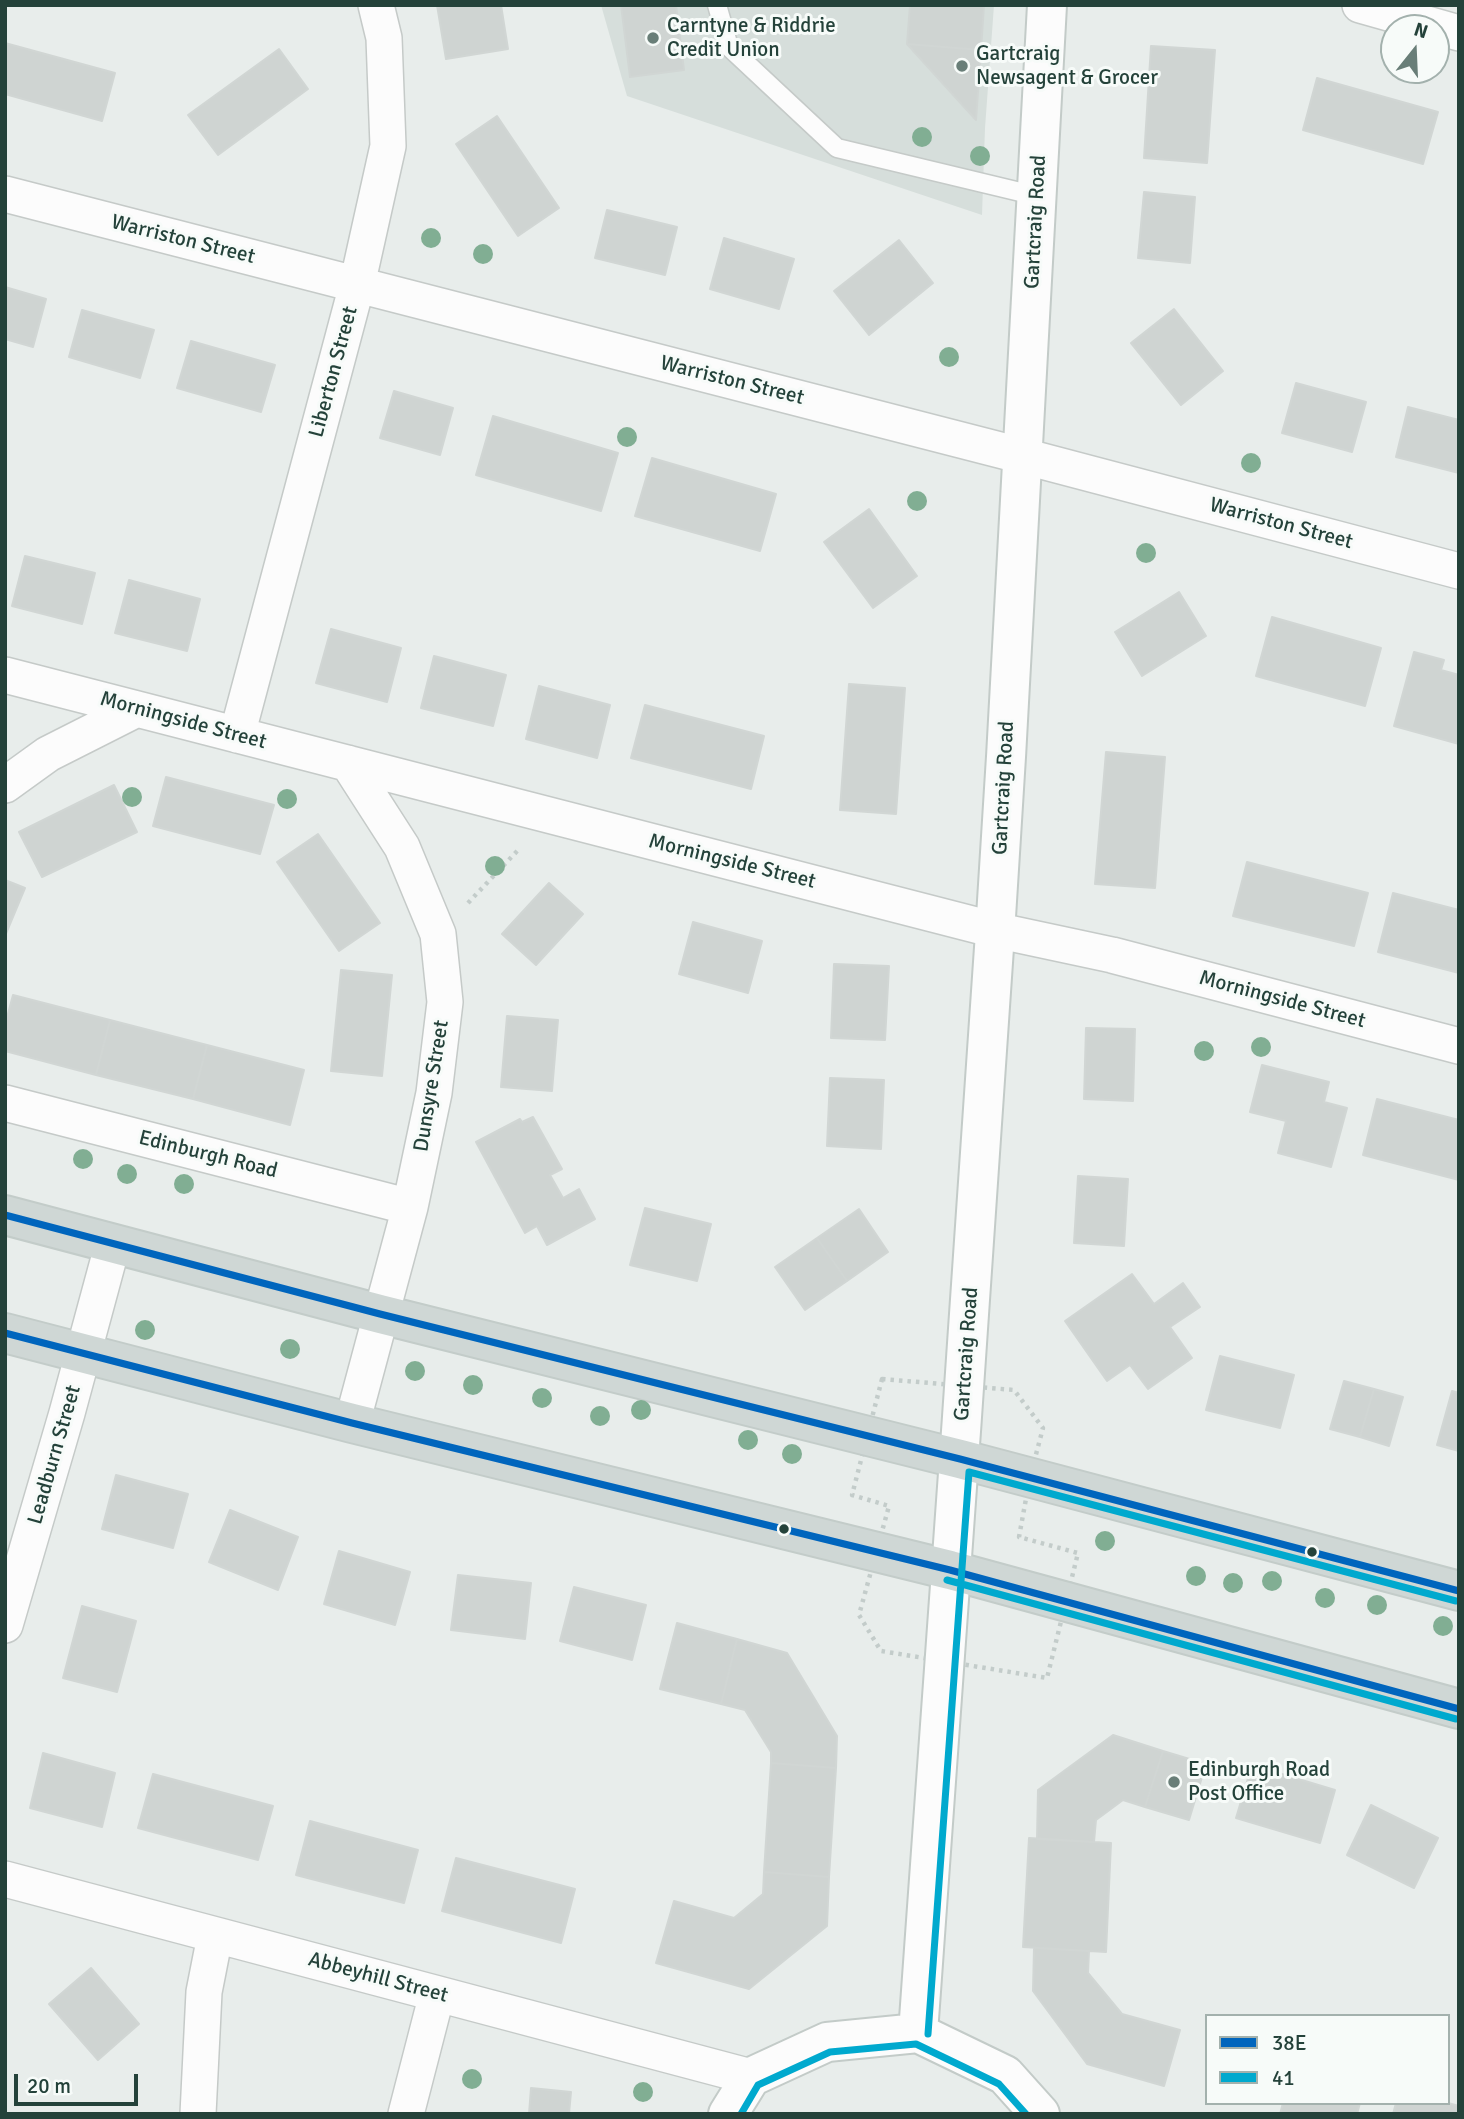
<!DOCTYPE html>
<style>
body{margin:0}
#map{position:relative;width:1464px;height:2119px;overflow:hidden;background:#e8edeb;font-family:Signika,sans-serif}
canvas{display:block}
.frame{position:absolute;inset:0;border:7px solid #24423a;pointer-events:none}
.legend{position:absolute;left:1205px;top:2014px;width:245px;height:91px;box-sizing:border-box;background:#f7fbf9;border:2px solid #a3b1ad;margin:0;padding:9px 12px;list-style:none;font-size:21px;color:#24423a}
.legend li{display:flex;align-items:center;gap:14px;height:35px}
.legend b{width:35px;border:2px solid #a3b1ad}
.north{position:absolute;left:1380px;top:14px;width:70px;height:70px;box-sizing:border-box;background:#f7fbf9;border:2px solid #a3b1ad;border-radius:50%;rotate:18deg;font-size:19px;font-weight:700;line-height:28px;text-align:center;color:#24423a}
.north::after{content:'';display:block;margin:auto;width:24px;height:32px;background:#697e78;clip-path:polygon(50% 0,100% 100%,50% 72%,0 100%)}
.scale{position:absolute;left:14px;top:2074px;width:124px;height:32px;box-sizing:border-box;border:4px solid #24423a;border-top:0;padding-left:9px;font-size:21px;line-height:24px;white-space:nowrap;color:#24423a;-webkit-text-stroke:5px #f7fbf9;paint-order:stroke}
</style>
<div id="map">
<canvas width="1464" height="2119"></canvas>
<div class="frame"></div>
<ul class="legend">
<li><b style="height:9px;background:#0065bd"></b>38E</li>
<li><b style="height:9px;background:#00a9ce"></b>41</li>
</ul>
<div class="north">N</div>
<div class="scale">20 m</div>
</div>
<script>
const g = document.querySelector('canvas').getContext('2d');
g.lineJoin = 'round';
function fill(path, color) {
  g.fillStyle = color;
  g.fill(path, 'evenodd');
}
function stroke(path, color, width, dash) {
  g.strokeStyle = color;
  g.lineWidth = width;
  g.lineCap = dash ? 'butt' : 'round';
  g.setLineDash(dash || []);
  g.stroke(path);
}
function label(font, color, halo, rows, align = 'center') {
  g.font = font + ' Signika,sans-serif';
  g.lineWidth = 6;
  g.setLineDash([]);
  g.textBaseline = 'middle';
  g.strokeStyle = halo;
  g.fillStyle = color;
  for (const [text, x, y, turn = 0] of rows) {
    g.save();
    g.translate(x, y);
    g.rotate((+turn || 0) * Math.PI / 180);
    g.textAlign = isNaN(turn) ? turn : align;
    if (halo) g.strokeText(text, 0, 0);
    g.fillText(text, 0, 0);
    g.restore();
  }
}
fill(new Path2D(`
 M601,5h393l-9,123 -3,87 -355,-119z`), '#d6dedb');
const building = new Path2D(`
 M437,5h64l7,44 -62,10z
 M621,5h55l8,65 -54,7z
 M910,5h74l-3,45 -74,-6z
 M5,43l110,30 -13,48 -97,-27z
 M907,44l74,6 -5,70z
 M1151,46l64,4 -8,113 -63,-5z
 M279,49l29,40 -90,66 -30,-40z
 M1317,78l121,34 -15,52 -120,-34z
 M497,116l62,92 -41,28 -62,-92z
 M1144,192l51,5 -5,66 -52,-5z
 M607,210l70,17 -12,48 -70,-17z
 M724,238l70,21 -15,50 -69,-20z
 M899,240l34,43 -64,52 -35,-44z
 M5,287l41,12 -13,48 -28,-8z
 M1174,309l49,62 -42,34 -50,-62z
 M82,310l72,20 -14,48 -71,-21z
 M191,341l84,24 -14,47 -84,-24z
 M1296,383l70,19 -14,50 -70,-19z
 M394,391l59,17 -13,47 -60,-17z
 M1408,407l51,13v53l-63,-16z
 M493,416l125,37 -17,58 -125,-36z
 M652,458l124,36 -16,57 -125,-35z
 M869,509l48,67 -44,32 -49,-66z
 M25,556l70,17 -13,51 -70,-18z
 M129,580l71,19 -13,52 -72,-18z
 M1179,592l27,44 -64,40 -27,-44z
 M1272,617l109,31 -16,58 -109,-30z
 M331,629l70,19 -14,54 -71,-19z
 M1414,652l30,8 -3,10 18,5v69l-65,-18z
 M434,656l72,19 -13,51 -72,-18z
 M849,684l56,4 -9,126 -56,-4z
 M539,686l71,19 -13,53 -71,-19z
 M645,705l119,31 -13,53 -120,-31z
 M1106,752l59,5 -10,131 -60,-4z
 M166,777l108,28 -14,49 -107,-28z
 M114,785l23,47 -95,45 -23,-45z
 M318,834l62,89 -41,28 -62,-89z
 M1247,862l121,31 -14,53 -121,-30z
 M5,880l20,8 -20,48z
 M549,883l34,31 -47,51 -34,-31z
 M1393,893l66,17v63l-81,-21z
 M693,922l69,19 -14,52 -69,-19z
 M834,964l55,2 -4,74 -54,-2z
 M341,970l51,5 -10,101 -51,-5z
 M13,995l97,25 -14,55 -91,-24v-26z
 M507,1016l51,4 -6,71 -51,-4z
 M110,1020l97,25 -14,54 -97,-24z
 M1086,1028l49,1 -2,72 -49,-2z
 M207,1045l97,25 -14,55 -97,-26z
 M1262,1065l67,17 -5,20 23,6 -16,59 -53,-14 8,-32 -36,-9z
 M830,1078l54,2 -3,69 -54,-3z
 M1377,1099l82,21v60l-96,-25z
 M533,1117l29,52 -12,6 13,23 16,-9 16,30 -48,26 -10,-19 -12,7 -49,-91 44,-23 2,3z
 M1078,1176l50,3 -4,67 -50,-3z
 M645,1208l66,16 -14,57 -67,-16z
 M859,1209l29,43 -41,29 -30,-43z
 M817,1238l30,43 -42,29 -30,-43z
 M1132,1274l22,30 29,-21 17,24 -30,20 22,31 -44,31 -18,-24 -23,16 -42,-60z
 M1220,1356l74,19 -14,53 -74,-18z
 M1344,1381l30,8 -14,48 -30,-8z
 M1374,1389l29,8 -14,49 -29,-9z
 M1452,1391l7,2v58l-22,-6z
 M116,1475l72,19 -15,54 -71,-19z
 M230,1510l68,27 -20,53 -69,-28z
 M339,1551l71,21 -15,53 -71,-21z
 M458,1575l73,8 -6,56 -74,-9z
 M574,1587l72,18 -14,55 -72,-19z
 M82,1606l54,15 -19,71 -54,-14z
 M677,1623l60,16 -16,65 -61,-15z
 M737,1639l50,14 50,83 -1,32 -65,-5v-11l-26,-42 -24,-6z
 M1113,1735l50,16 -18,56 -22,-7 -27,20 -2,22 -57,-3 1,-49z
 M1163,1751l43,13 -17,56 -44,-13z
 M43,1753l72,20 -13,54 -72,-19z
 M771,1763l65,5 -7,109 -65,-5z
 M1252,1765l83,25 -15,53 -84,-25z
 M153,1774l120,32 -15,54 -120,-32z
 M1371,1805l67,33 -24,50 -67,-33z
 M310,1821l108,29 -14,53 -108,-28z
 M1029,1838l82,5 -5,109 -83,-5z
 M456,1858l119,31 -14,54 -119,-32z
 M764,1872l65,5 -2,49 -78,63 -93,-26 18,-62 60,17 29,-24z
 M1034,1948l55,3 -1,22 34,41 58,16 -16,56 -77,-22 -54,-73z
 M91,1968l48,56 -41,36 -49,-56z
 M531,2088l40,4 -2,22h-40z
 M1283,2103h77l-3,11h-77z
 M1396,2103h52l11,3v8h-66z`);
fill(building, '#cfd4d2');
stroke(building, '#d1d6d4', 2);
const lane = new Path2D(`
 M717,5l12,42 108,101 200,48`);
const street = new Path2D(`
 M1360,5l99,28
 M5,194l1018,262 436,115
 M5,675l990,255 117,25 347,91
 M237,735l120,-450 31,-139 -4,-108 -8,-33
 M348,763l54,84 36,87 7,68 -11,91 -24,114 -58,216
 M5,785l43,-31 89,-45
 M5,1103l405,104
 M5,1625l62,-212 46,-170
 M5,1879l746,198
 M198,2114l6,-122 11,-56
 M406,2114l31,-120`);
const secondary = new Path2D(`
 M918,2033c25,-367 54,-733 77,-1100 20,-309 36,-618 52,-928
 M728,2114l23,-37 76,-35 91,-9 87,42 35,39`);
const primary = new Path2D(`
 M5,1215l375,99 580,145 499,132
 M5,1333l347,90 598,147 509,139`);
stroke(lane, '#c5cac8', 21);
stroke(street, '#c5cac8', 38);
stroke(secondary, '#c3cbc8', 42);
stroke(primary, '#c3ccc9', 42);
stroke(new Path2D(`
 M468,903l52,-55
 M882,1379l132,11 29,38 -13,49 -11,60 59,16 -31,125 -166,-27 -22,-36 30,-109 -37,-11z`), '#c3ccca', 4.5, [3.5, 5]);
stroke(lane, '#fcfcfc', 18);
stroke(street, '#fcfcfc', 35);
stroke(secondary, '#fcfcfc', 38);
stroke(primary, '#cfd7d5', 38);
stroke(new Path2D(`
 M5,1215l375,99 580,145 499,132
 M5,1333l347,90 598,147 509,139`), '#0065bd', 7);
stroke(new Path2D(`
 M947,1580l509,139
 M928,2034l41,-562 487,129
 M741,2114l17,-29 72,-33 86,-8 83,40 27,30`), '#00a9ce', 7);
g.fillStyle = '#81ae93';
for (const [x, y] of [
 [922,137],
 [980,156],
 [431,238],
 [483,254],
 [949,357],
 [627,437],
 [1251,463],
 [917,501],
 [1146,553],
 [132,797],
 [287,799],
 [495,866],
 [1261,1047],
 [1204,1051],
 [83,1159],
 [127,1174],
 [184,1184],
 [145,1330],
 [290,1349],
 [415,1371],
 [473,1385],
 [542,1398],
 [641,1410],
 [600,1416],
 [748,1440],
 [792,1454],
 [1105,1541],
 [1196,1576],
 [1272,1581],
 [1233,1583],
 [1325,1598],
 [1377,1605],
 [1443,1626],
 [472,2079],
 [643,2092]
]) {
  g.beginPath();
  g.arc(x, y, 10, 0, 2 * Math.PI);
  g.fill();
}
for (const [x, y, r, color] of [
 [653,38,7,"#697e78"],
 [962,66,7,"#697e78"],
 [784,1529,6,"#24423a"],
 [1312,1552,6,"#24423a"],
 [1174,1782,7,"#697e78"]
]) {
  const dot = new Path2D();
  dot.arc(x, y, r, 0, 2 * Math.PI);
  g.fillStyle = color;
  g.fill(dot);
  stroke(dot, '#f7fbf9', 2.5);
}
label('21px', '#24423a', '#f7fbf9', [
 ["Carntyne & Riddrie",667,26],
 ["Credit Union",667,50],
 ["Gartcraig",976,54],
 ["Newsagent & Grocer",976,78],
 ["Edinburgh Road",1188,1770],
 ["Post Office",1188,1794]
], 'left');
label('21px', '#24423a', '#f7fbf9', [
 ["Gartcraig Road",1036,222,-87],
 ["Warriston Street",183,240,14],
 ["Liberton Street",334,372,-75],
 ["Warriston Street",732,381,14],
 ["Warriston Street",1281,524,15],
 ["Morningside Street",183,721,15],
 ["Gartcraig Road",1004,788,-87],
 ["Morningside Street",732,862,14],
 ["Morningside Street",1282,1000,15],
 ["Dunsyre Street",432,1086,-81],
 ["Edinburgh Road",208,1155,14],
 ["Gartcraig Road",967,1354,-86],
 ["Leadburn Street",55,1455,-74],
 ["Abbeyhill Street",378,1978,15]
]);
</script>
